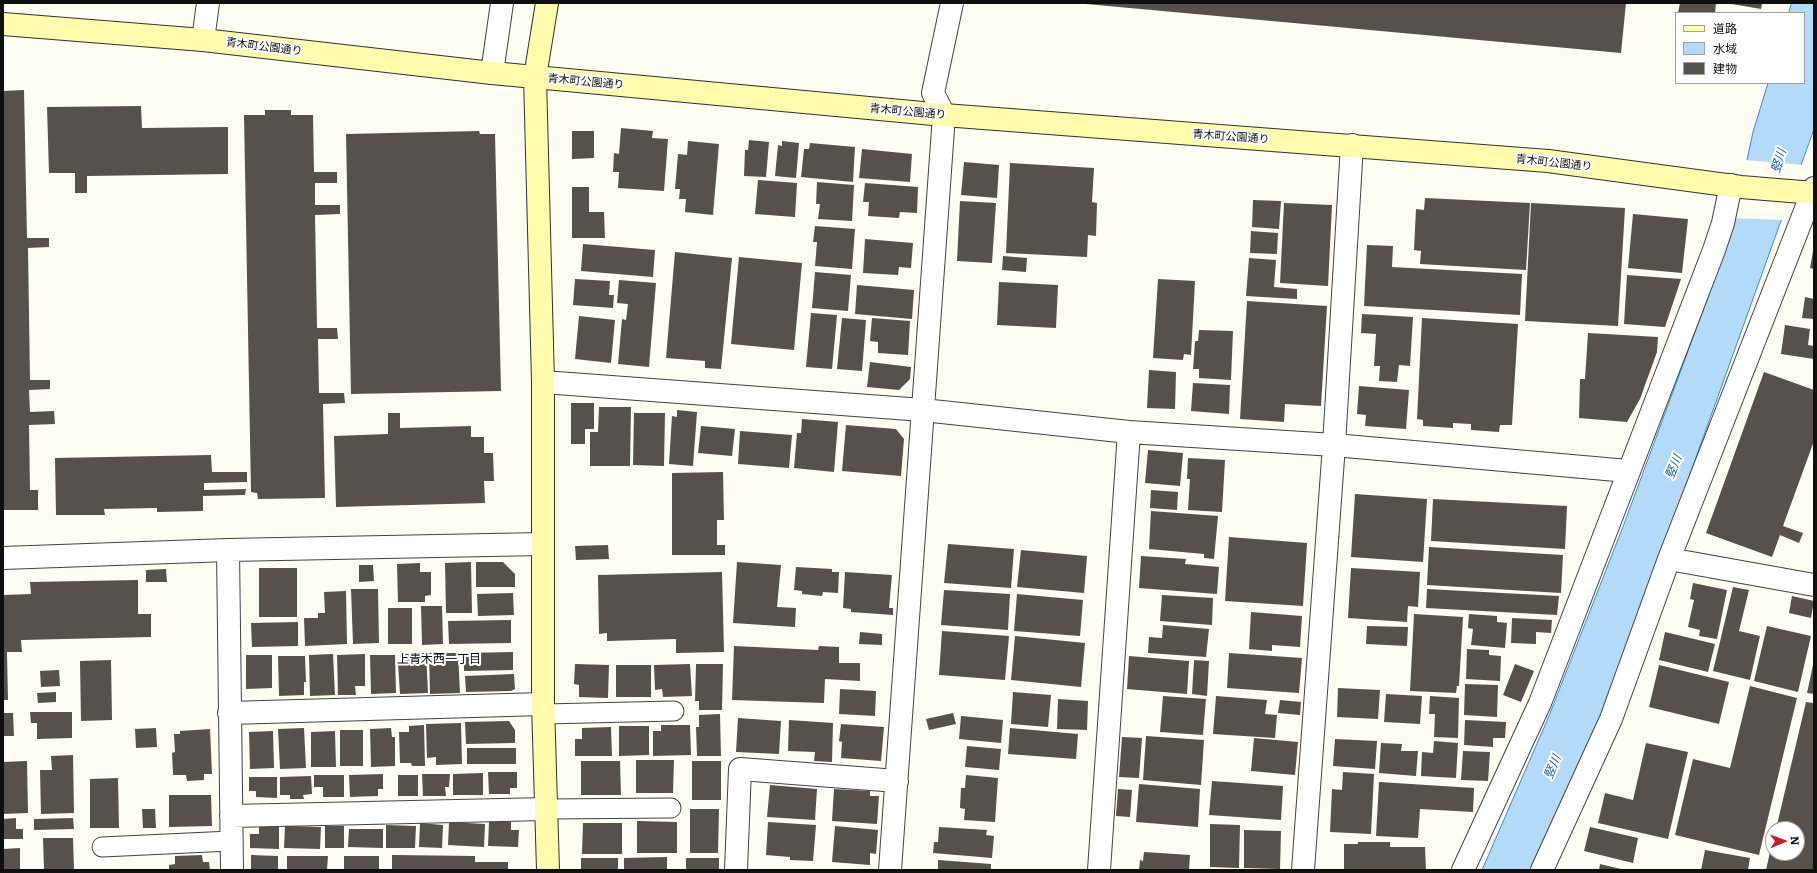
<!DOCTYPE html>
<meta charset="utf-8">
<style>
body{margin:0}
#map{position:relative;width:1817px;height:873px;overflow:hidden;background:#fffdf1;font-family:Literata,"Noto Sans JP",serif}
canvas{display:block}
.frame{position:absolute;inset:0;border:4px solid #0f0f0f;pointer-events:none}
.legend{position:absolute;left:1675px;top:12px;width:130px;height:72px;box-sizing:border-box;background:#fff;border:1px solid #9f9f9f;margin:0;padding:5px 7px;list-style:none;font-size:12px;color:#0f0f0f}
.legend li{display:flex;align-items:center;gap:8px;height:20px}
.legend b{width:20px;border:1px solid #9f9f9f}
.north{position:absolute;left:1765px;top:821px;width:40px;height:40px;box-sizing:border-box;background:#fff;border:1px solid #9f9f9f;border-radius:50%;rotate:88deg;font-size:11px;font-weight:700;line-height:16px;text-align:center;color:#0f0f0f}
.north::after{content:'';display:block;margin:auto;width:14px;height:18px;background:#c52020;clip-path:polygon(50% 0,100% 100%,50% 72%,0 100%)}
</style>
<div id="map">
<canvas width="1817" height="873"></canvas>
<div class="frame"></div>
<ul class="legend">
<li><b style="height:5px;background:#fffaac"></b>道路</li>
<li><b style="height:11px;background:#b3dbf9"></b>水域</li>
<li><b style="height:11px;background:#58504b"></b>建物</li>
</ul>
<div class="north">N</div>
</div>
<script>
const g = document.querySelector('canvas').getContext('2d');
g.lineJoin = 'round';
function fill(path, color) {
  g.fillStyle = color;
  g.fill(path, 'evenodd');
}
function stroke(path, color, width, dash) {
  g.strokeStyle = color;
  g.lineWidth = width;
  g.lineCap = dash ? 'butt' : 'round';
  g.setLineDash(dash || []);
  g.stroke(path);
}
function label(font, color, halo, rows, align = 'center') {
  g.font = font + ' Literata,"Noto Sans JP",serif';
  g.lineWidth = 4;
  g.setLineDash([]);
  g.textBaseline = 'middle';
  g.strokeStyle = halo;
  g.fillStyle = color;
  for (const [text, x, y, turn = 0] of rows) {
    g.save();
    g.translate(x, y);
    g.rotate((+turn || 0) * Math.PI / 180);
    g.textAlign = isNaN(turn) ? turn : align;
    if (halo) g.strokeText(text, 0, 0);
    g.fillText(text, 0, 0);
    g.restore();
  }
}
const water = new Path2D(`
 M1792,3h22v126l-208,579 -74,162h-50l67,-154 75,-192 107,-289 22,-103 15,-49h36v-70h-15z`);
fill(water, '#b3dbf9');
stroke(water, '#378dd3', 1);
fill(new Path2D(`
 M1745,160l58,5 -19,55 -52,-2z`), '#fffdf1');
fill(new Path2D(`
 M1075,3h551l-5,50z
 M1680,3h36l-1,10h-37z
 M1726,3h36l-1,6z
 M24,90l3,148h22v9l-21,1 2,132h20v9l-21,1 1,22 24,-1 1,13 -26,1 1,65h8v20h-35v-419z
 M141,106l1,22 86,-1v47l-141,2v17h-12v-20h-26l-2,-66z
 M265,110h26v5h22l1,57h23v11h-22v22h25v9l-25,1 2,113h20l1,11h-20l1,54h25l1,10 -22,1 2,94 -67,1 -1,-6 -6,-1 -7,-377h21z
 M621,128l32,3 -1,7 16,1 -4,52 -46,-3 1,-16h-6l1,-19 5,1z
 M479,131l1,3h15l6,257 -150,3 -5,-260z
 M572,131h22v27l-22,1z
 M749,140l20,2 -3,35 -22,-1 1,-26h3z
 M688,141l31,3 -6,71 -28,-3 1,-13h-7l1,-10h-5l3,-35 9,1z
 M782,141l17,2 -3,35 -21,-2 3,-31 4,1z
 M810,143l45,4 -2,35 -52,-5 3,-28h5z
 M862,149l50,5 -2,28 -51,-4z
 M964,162l35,3 -2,33 -36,-3z
 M1010,163l84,5 -2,34 5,1 -1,33 -8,-1 -1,22 -81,-4z
 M758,180l39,3 -2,34 -40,-3z
 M817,182l37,3 -2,36 -34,-2 2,-15h-4z
 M865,183l53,4 -1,26 -17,-1 -1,6 -31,-2 1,-14h-6z
 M572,187h17v25h15l1,26h-33z
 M1425,198l105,5 -4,67 -106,-6 1,-13 -7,-1 2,-41 8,1z
 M1253,200l28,1 -2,28 -27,-2z
 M960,201l36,2 -4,60 -35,-2z
 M1284,203l48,2 -4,81 -48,-3z
 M1531,203l94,5 -7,118 -93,-5z
 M1633,214l55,5 -6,54 -54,-5z
 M815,226l40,3 -3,40 -37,-3 2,-24h-4z
 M1251,231l27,2 -1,21 -27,-1z
 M865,239l48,4 -2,25 -12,-1 -1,8 -35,-2z
 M583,244l72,6 -2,27 -72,-6z
 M1367,245l26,1 -1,21 130,7 -2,41 -156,-9z
 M1813,251h1v18l-4,-1z
 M675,252l57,6 -11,111 -16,-1v-7l-39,-3z
 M1003,256l24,2 -1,14 -24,-2z
 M739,257l63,6 -8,87 -63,-6z
 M1249,258l27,2 -2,27 23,2v10l-51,-3z
 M815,272l36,3 -3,36 -36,-3z
 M1627,275l54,4 -16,48 -41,-3z
 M575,279l35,2 -1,14h5l-1,13 -40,-3z
 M1158,279l37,2 -4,74 -7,-1 -1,6 -30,-2z
 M619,280l37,3 -7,84 -31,-3 4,-45 4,1 2,-16 -11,-1z
 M999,282l59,3 -2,43 -59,-3z
 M857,285l57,5 -2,29 -57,-5z
 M1805,297l9,2v20l-12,-1z
 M1247,301l80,5 -6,100 -36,-2 -1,18 -44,-3z
 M811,313l26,2 -5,54 -26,-2z
 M1362,314l51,3 -3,49 -11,-1 -2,17 -18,-1 1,-15h-6l2,-32 -15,-1z
 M579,316l36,4 -4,43 -36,-4z
 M842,318l24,2 -4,51 -25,-2z
 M872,318l38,3 -2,34 -30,-2v-11l-8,-1z
 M1422,318l96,6 -6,101h-12l-1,7 -28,-2v-6l-18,-1v5l-30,-2v-6l-6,-1z
 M1785,325l25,4 -2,16 6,1v13l-33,-5z
 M1199,330l34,1 -2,49 -32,-2v-9h-6l2,-28h3z
 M1588,333l70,4 -1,15 -17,47 -13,23 -48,-4 1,-39h5z
 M870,362l41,5 -1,12 -11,11 -32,-3z
 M1149,370l27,2 -1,37 -28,-1z
 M1764,372l50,18v51l-31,85 20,7 -4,10 -19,-8 -8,22 -66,-24z
 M1193,383l37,2 -1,29 -38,-3z
 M1359,386l50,4 -3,39 -41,-3 1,-11 -9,-1z
 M571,403h23v26h-9v15h-14z
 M599,407h32l-1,59h-40v-34h8z
 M677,410l20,2 -4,54 -24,-2 3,-48 5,1z
 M388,413h12v15l71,-2v11h13v16h9l1,28h-10l1,22 -149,4 -2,-71 54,-2z
 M634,413h31l-1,53 -31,-1z
 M802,419l36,3 -4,50 -40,-4 3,-35h4z
 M846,425l50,4 8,10 -3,37 -59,-5z
 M701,426l34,3 -3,27 -34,-3z
 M740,431l52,4 -3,33 -51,-4z
 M1148,450l35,3 -3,33 -35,-3z
 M211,455l1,17h35v10l-43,1v7l42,-1 -1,6 -42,1v15l-46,1v-4l-53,1 1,6h-49l-1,-57z
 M1188,458l37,2 -3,52 -34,-2 2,-31h-3z
 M723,472l1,48h-7v25h8v10h-53v-82z
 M1151,490l27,2 -1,18 -27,-2z
 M1355,494l72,5 -4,63 -72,-5z
 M1433,499l134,7 -2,43 -134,-8z
 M1151,511l67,5 -4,43 -10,-1v-4l-55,-5z
 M1229,537l78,6 -4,63 -78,-5z
 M948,544l66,5 -3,39 -67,-5z
 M608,545l1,14 -33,1 -1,-14z
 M1429,547l134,8 -2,38 -134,-8z
 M1021,550l66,6 -3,37 -67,-6z
 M1141,556l45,3 -1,5 34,3 -2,27 -78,-6z
 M471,562l1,51h-26l-1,-50z
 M476,562h27l12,12v13h-39z
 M737,562l44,3 -4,42 19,1 -1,19 -62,-4z
 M420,563v9h11v23l-6,1v6h-27l-1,-38z
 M359,565h14l1,16 -15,1z
 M796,567l36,2v3h7l-1,21 -15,-1 -1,4 -20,-2v-3l-8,-1z
 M259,568h38v49h-38z
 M1351,568l69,4 -2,35 -10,-1 -1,16 -59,-4z
 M166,569l1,13h-21v-12z
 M722,572l2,80 -48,1v-14l-69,2v-8l-8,1 -1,-59z
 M845,572l47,3 -3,33h4v7l-42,-3v-3l-8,-1z
 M138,580v34h13v23l-130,3 1,12h-15l1,48h-5v-105l28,-1 -1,-12z
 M1693,583l34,7 -10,49 -18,-3 1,-6 -12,-3 6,-27 -4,-1z
 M1733,587l16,3 -10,41 21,5 -10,44 -37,-9z
 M351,589h27l1,54 -26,1z
 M1427,589l132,7 -2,19 -131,-7z
 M944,590l66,4 -2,36 -67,-5z
 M346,591l1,53 -42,2 -1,-28h14v-5h7l-1,-21z
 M513,593l1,22 -36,1 -1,-22z
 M1017,594l66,6 -3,36 -66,-5z
 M1162,595l51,3 -1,27 -52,-4z
 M1792,596l22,5 -3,17 -22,-5z
 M421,606h21l1,38 -21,1z
 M388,608h24v36h-24z
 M1251,612l51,4 -2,31 -28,-2v6l-23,-2z
 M1414,614l49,3 -4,69h-2l-1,7 -46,-2z
 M1469,614l28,2v6l10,1 -2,25 -34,-3 2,-16 -5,-1z
 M1512,618l40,2 -1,13 -15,-1v12l-25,-1z
 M511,620v23l-62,1 -1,-23z
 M298,622v24l-46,1 -1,-24z
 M1163,625l46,4 -3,28 -58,-4 1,-16 13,1z
 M1367,626l41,1 -1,19 -41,-2z
 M1767,626l44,10 -13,56 -44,-11z
 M942,631l67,5 -4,44 -66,-5z
 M860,632l22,2v11l-23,-1z
 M1665,632l50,12 -7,28 -49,-12z
 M1015,636l70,7 -4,44 -70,-7z
 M734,646l84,4 1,-4 20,1v16h21v18l-35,-2 -1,24 -92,-3z
 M1467,649l22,1v5l12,1 -1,25 -34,-2z
 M513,652v18l-49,1v-18z
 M426,653l2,40 -28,1 -2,-31 8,-1 -1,-8z
 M429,653h29l2,40 -30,1z
 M1229,653l73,5 -3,35 -72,-5z
 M333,654l2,41 -25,1 -1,-41z
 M365,654v32h-10l1,9h-18l-1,-40z
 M246,655h26v33l-26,1z
 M370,655h25l1,38 -25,1z
 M278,656h27l1,26h-2v13l-25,1z
 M1129,656l60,5 -2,33 -60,-5z
 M111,660l1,60 -31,1 -1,-60z
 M1194,660l15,1 -2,35 -15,-2z
 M575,664l34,1 -1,33 -29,-1v-12l-5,-1z
 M690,664l2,32 -29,1 -1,-8 -7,1 -1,-25z
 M696,664h27l-1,46h-23v-9h-4z
 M1515,664l19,7 -13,31 -18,-7z
 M616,665h35v32h-35z
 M1659,665l70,17 -10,42 -70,-17z
 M1813,665h1v29l-7,-1z
 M59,670l1,16 -19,1 -1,-16z
 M514,674l1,15 -4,2 -45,1 -1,-16z
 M1465,684l33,1 -1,32 -33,-2z
 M1750,686l47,12 -38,157 -84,-20 18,-76 37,9z
 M1338,688l42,2 -2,29 -41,-2z
 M840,689l36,2 -1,25 -36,-2z
 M56,692v10l-18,1 -1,-10z
 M1013,692l38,3 -3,32 -37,-3z
 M1386,694l36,2 -2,28 -36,-2z
 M1163,696l43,3 -3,36 -43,-3z
 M1216,696l51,4 -2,14 12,1 -2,23 -62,-4z
 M1430,696l29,2 -1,40 -24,-1 1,-23h-6z
 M1058,699l30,2 -1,29 -30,-1z
 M1280,700l21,2 -1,13 -22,-2z
 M1806,702l8,1v167h-48l6,-27 1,10h24v-24h-21z
 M30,712h42v26l-35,1v-16h-6z
 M3,713h10l1,23h-11z
 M953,713l3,11 -27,6 -3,-11z
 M720,714l1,42h-24l-1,-29h3v-12z
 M961,716l42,4 -2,23 -42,-4z
 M738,718l43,3 -2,33 -43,-2z
 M789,720l44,3 -1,39 -18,-1 1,-9 -27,-1z
 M1465,720l41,2 -1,16h-12v9l-29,-2z
 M509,721l6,9v13l-49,1 -1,-22z
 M461,723l1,41 -26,1v-8l-9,1 -1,-34z
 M841,724l43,3 -3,34 -40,-3 1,-16 -3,-1z
 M424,725l1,41h-13l-1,-3h-11l-1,-31h10v-6z
 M661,725h29l1,30 -38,1v-25h8z
 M619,726h30v29l-30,1z
 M611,727l1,29h-37v-17h7v-11z
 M156,728l1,19 -21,1 -1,-19z
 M304,728l2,40 -26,1 -2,-40z
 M391,728l1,9h3v29l-24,1 -1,-38z
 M1010,728l68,6 -2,25 -68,-5z
 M210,729l2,45h-8v6l-17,1 -1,-6h-13l-1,-22 3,-1 -1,-18h6v-3z
 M340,730h23v36h-23z
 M273,731l1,37 -24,1 -1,-37z
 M335,731l1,36h-25v-35z
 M1146,736l58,4 -3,45 -58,-5z
 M1122,737l20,1 -3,40 -20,-1z
 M1254,738l44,4 -3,33 -44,-4z
 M1335,739l42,2 -2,28 -42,-3z
 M1434,741l24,2 -2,35 -35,-2 1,-24 11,1z
 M1381,743l21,1 -1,7h17l-2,25 -37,-3z
 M1646,743l42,9 -20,87 -70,-16 7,-30 28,7z
 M967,746l34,3 -2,21 -34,-3z
 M467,748h49v16h-49z
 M1463,751l27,1 -2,29 -27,-1z
 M73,755l1,58 -33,1 -1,-44h12l-1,-14z
 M636,760h38l-1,33h-37z
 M27,761l1,52 -25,1v-52z
 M581,761h39l1,34h-40z
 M692,761h29v39h-29z
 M488,772h29v16h-7v6h-21z
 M1343,772l31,2 -3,60 -41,-2 2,-43 10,1z
 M483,773v22h-30v-21z
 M383,774v15h-5v7l-28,1 -1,-22z
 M422,774h28l-1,13h-4l1,9h-23z
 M314,775h30v22h-21v-10h-9z
 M398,775h20v21h-20z
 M966,775l32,3 -3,44 -31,-2 1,-11 -5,-1 1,-20h4z
 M311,776l1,18 -9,1 1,4h-14v-4h-10v-18z
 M249,777h28v21l-21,-1v-6h-7z
 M118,778l1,50h-29v-49z
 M1212,781l71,5 -2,34 -72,-5z
 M1379,782l95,6 -1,24 -53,-3 -2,29 -42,-2z
 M1139,784l61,5 -2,38 -62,-5z
 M770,785l47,4 -2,31 -48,-3z
 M834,789l36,2v5h9l-2,28 -45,-3z
 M1118,789l14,1 -2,27 -14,-1z
 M169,795h42l1,31 -43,1z
 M142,809h13l1,19h-13z
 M690,809h29l-1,44h-28z
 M16,818v11h7v10h-20v-20z
 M73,818l1,11 -40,1v-11z
 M637,821l40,1v31h-40z
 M449,822l36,2 -1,23 -36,-2z
 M489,822h22v8h8l-1,17 -30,-1z
 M768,822l48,3 -3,36 -23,-1v-3l-24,-2z
 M420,823l23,2 -1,23 -23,-1z
 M583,823h39v31h-40z
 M1210,824l30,1 -1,43 -29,-1z
 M386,825l30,1 -1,22h-29z
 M259,826h20v23l-29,-1v-14h9z
 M285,826l36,1 -1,22 -36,-1z
 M325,826h19v22h-19z
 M835,826l43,4 -2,24 -6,-1v12l-38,-3z
 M939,827l48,3 -1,5 8,1 -2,22 -59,-5 1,-11h4z
 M1590,827l48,11 -5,25 -49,-12z
 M349,829h34v19l-35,-1z
 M1244,830l37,1 -1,38 -36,-1z
 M43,838h30l1,32h-30z
 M1358,842h32v5h35l1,23h-82v-26h14z
 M20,848v22h-17v-21z
 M1705,850l45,8 -2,12h-47z
 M1144,852l46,3 -1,15h-50l1,-10 3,1z
 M202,855l1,7h6l1,8h-41v-5l6,-1v-8z
 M251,855l27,1v14h-27z
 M392,855l83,1v6h33v8h-116z
 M287,856h41l-1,14h-40z
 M344,856h35v14h-35z
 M667,857v13h-43v-12z
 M581,858h37v12h-37z
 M686,858h33v12h-33z
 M938,860l53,4v6h-53z
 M1600,864l21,5v1h-22z`), '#58504b');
const lane = new Path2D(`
 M544,714l130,-3
 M547,809l124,-1
 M102,847l129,-6`);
const street = new Path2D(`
 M203,40l5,-37
 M492,73l10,-70
 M543,382l380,28 206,22 205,13 294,26
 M228,550l4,320
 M3,558l225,-8 314,-6
 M1669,559l145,26
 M229,713l314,-9
 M231,816l316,-7
 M736,870l4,-101 157,12
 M890,870l54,-755 -11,-22 19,-90
 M1099,870l30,-438
 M1303,870l31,-425 18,-300
 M1463,870l77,-167 174,-453 9,-27 8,-38
 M1542,870l69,-151 58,-160 145,-371`);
const secondary = new Path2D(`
 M547,3l-12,74 8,305v322l5,166
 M3,24l200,16 289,33 452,42 604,46 193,26 73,6`);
stroke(lane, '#424242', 21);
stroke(street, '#424242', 24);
stroke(secondary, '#313131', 24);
stroke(lane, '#fff', 19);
stroke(street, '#fff', 22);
stroke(secondary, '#fffaac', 22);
label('11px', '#0f0f0f', '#fff', [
 ["青木町公園通り",264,47,7],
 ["青木町公園通り",586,82,5],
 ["青木町公園通り",908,112,5],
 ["青木町公園通り",1231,137,4],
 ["青木町公園通り",1554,163,6]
]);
label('italic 12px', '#125fa7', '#fff', [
 ["竪川",1779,161,-72],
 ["竪川",1674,467,-68],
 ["竪川",1553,767,-67]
]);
label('12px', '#0f0f0f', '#fff', [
 ["上青木西一丁目",439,659]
]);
</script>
